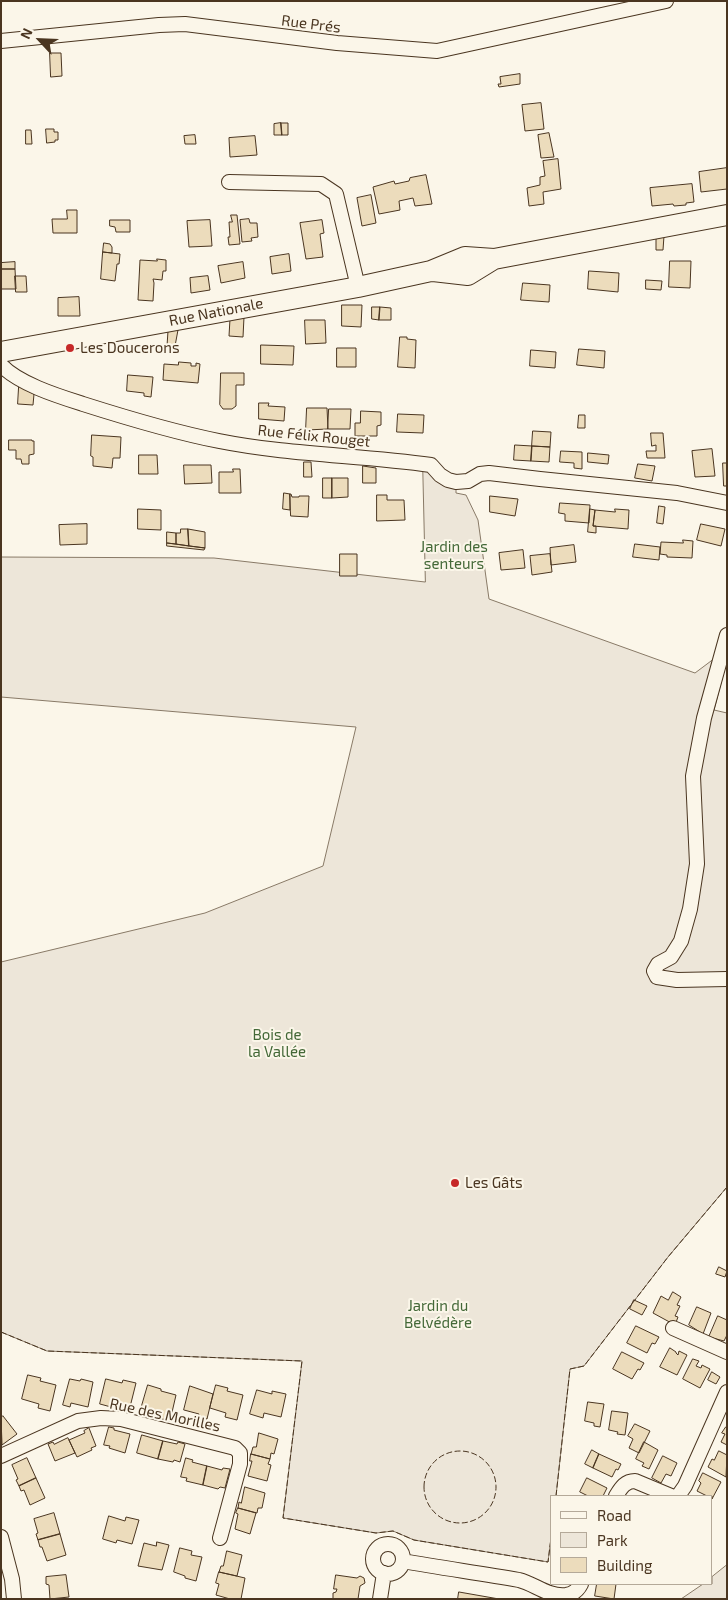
<!DOCTYPE html>
<meta charset="utf-8">
<style>
body{margin:0}
#map{position:relative;width:728px;height:1600px;overflow:hidden;background:#fbf6e9;font-family:"Exo 2",sans-serif}
canvas{display:block}
.frame{position:absolute;inset:0;border:2px solid #4a3520;pointer-events:none}
.legend{position:absolute;left:550px;top:1495px;width:162px;height:90px;box-sizing:border-box;background:#fbf6e9;border:1px solid #b4a999;margin:0;padding:6px 9px;list-style:none;font-size:15px;color:#4a3520}
.legend li{display:flex;align-items:center;gap:10px;height:25px}
.legend b{width:25px;border:1px solid #b4a999}
.north{position:absolute;left:15px;top:15px;width:50px;height:50px;-webkit-text-stroke:4px #fbf6e9;paint-order:stroke;rotate:295deg;font-size:14px;font-weight:700;line-height:20px;text-align:center;color:#4a3520}
.north::after{content:'';display:block;margin:auto;width:18px;height:22px;background:#4a3520;clip-path:polygon(50% 0,100% 100%,50% 72%,0 100%)}
</style>
<div id="map">
<canvas width="728" height="1600"></canvas>
<div class="frame"></div>
<ul class="legend">
<li><b style="height:6px;background:#fbf6e9"></b>Road</li>
<li><b style="height:14px;background:#ede6d9"></b>Park</li>
<li><b style="height:14px;background:#ecdcbc"></b>Building</li>
</ul>
<div class="north">N</div>
</div>
<script>
const g = document.querySelector('canvas').getContext('2d');
g.lineJoin = 'round';
function fill(path, color) {
  g.fillStyle = color;
  g.fill(path, 'evenodd');
}
function stroke(path, color, width, dash) {
  g.strokeStyle = color;
  g.lineWidth = width;
  g.lineCap = dash ? 'butt' : 'round';
  g.setLineDash(dash || []);
  g.stroke(path);
}
function label(font, color, halo, rows, align = 'center') {
  g.font = font + ' "Exo 2",sans-serif';
  g.lineWidth = 4;
  g.setLineDash([]);
  g.textBaseline = 'middle';
  g.strokeStyle = halo;
  g.fillStyle = color;
  for (const [text, x, y, turn = 0] of rows) {
    g.save();
    g.translate(x, y);
    g.rotate((+turn || 0) * Math.PI / 180);
    g.textAlign = isNaN(turn) ? turn : align;
    if (halo) g.strokeText(text, 0, 0);
    g.fillText(text, 0, 0);
    g.restore();
  }
}
const green = new Path2D(`
 M423,464l33,18v11l10,2 12,25 11,79 206,74 32,-24v11l-13,50 13,3v474l-59,70 -84,109 -14,3 -14,127h-4v34l-4,32 -134,-22 -21,-9 -17,2 -93,-15 19,-157 -255,-10 -46,-19v-370l204,-49 118,-47 33,-139 -355,-30v-140l213,1 211,24z
 M727,1565v34h-46l22,-15h9v-7z`);
fill(green, '#ede6d9');
stroke(green, '#887966', 1);
const building = new Path2D(`
 M50,53h11l1,23 -11,1z
 M520,74v10l-21,3 -1,-3h3l-1,-7z
 M541,103l3,26 -19,2 -3,-26z
 M281,123h7v12h-6z
 M281,123l1,12h-8v-11z
 M46,129h8v3h4v8h-3v2l-8,1z
 M26,130h5l1,14h-6z
 M549,133l5,24 -13,1 -3,-23z
 M195,135l1,9h-11l-1,-8z
 M255,136l2,19 -27,2 -1,-19z
 M558,159l3,30 -18,3 1,12 -15,2 -2,-18 13,-3v-8l5,-1 -2,-15z
 M727,168v21l-26,3 -2,-20z
 M426,175l6,29 -17,2 -2,-8 -14,3 1,9 -21,4 -6,-27 21,-6 1,3 14,-3 1,-3z
 M692,184l2,18 -8,1v2l-12,1 -1,-2 -21,2 -2,-18z
 M371,195l5,28 -14,3 -5,-28z
 M67,210h10v23h-24l-1,-14h15z
 M231,215h6l3,29 -11,1 -1,-8h2l-1,-15h3z
 M249,219l1,4h7l1,14 -7,1 1,3 -10,1 -2,-22z
 M110,220h20v12h-14l-1,-5 -5,-1z
 M210,220l2,26 -23,1 -2,-26z
 M322,220l2,13 -4,1 3,23 -17,2 -6,-36z
 M664,236l-1,14h-7v-13z
 M104,243l6,1 2,3v6l-9,-1z
 M103,252l17,2 -1,10h-2l-2,17 -14,-2z
 M289,254l2,17 -19,3 -2,-17z
 M157,259l9,1v11h-3l-1,9 -9,-1 1,4 -1,18 -15,-1 2,-40 17,1z
 M670,261h21l-1,27 -21,-1z
 M15,262v7h-14v-6z
 M243,262l2,16 -24,5 -3,-17z
 M1,269h14l1,20h-15z
 M589,271l30,2 -1,19 -30,-3z
 M15,276h11l1,16h-11z
 M208,276l2,14 -19,3 -1,-15z
 M646,280l16,1 -1,9 -15,-1z
 M523,283l27,2 -1,17 -28,-2z
 M79,297l1,19h-22v-18z
 M342,305h20l-1,22 -19,-1z
 M372,307h8l-1,13 -7,-1z
 M380,307l11,1v12h-12z
 M244,317l-1,20 -14,-1 1,-17z
 M305,320h20l1,23 -20,1z
 M178,330l-3,16h-8l1,-15z
 M400,337h7v2l9,1 -1,28 -17,-1z
 M261,345l33,1 -1,19 -32,-1z
 M337,348h19v19h-19z
 M579,349l26,2 -1,17 -27,-3z
 M531,350l25,2 -1,16 -25,-2z
 M179,362l12,1v3h5v-3l4,1 -2,19 -35,-3 1,-16 14,1z
 M221,373h23v12h-8v21l-4,3h-9l-3,-4z
 M128,375l25,2 -2,20 -7,-1v-3l-17,-2z
 M19,386l15,8 -1,11 -15,-1z
 M259,403h10l-1,3 17,1 -1,14 -25,-2z
 M307,408h20l1,21 -22,1z
 M329,409h22l-1,20h-22z
 M361,411l20,1v13l-4,1v10h-22v-13h5z
 M398,414l26,1 -1,18 -26,-1z
 M579,415h6v13h-7z
 M533,431l18,1 -1,15 -18,-1z
 M651,433h12l2,25h-18l-1,-7h10v-6l-4,1z
 M92,435l29,2 -1,21h-7l-1,10 -19,-2v-9l-2,-1z
 M9,440h23v1h2v13l-5,1v9h-7l-1,-5h-5v-9h-7z
 M515,445l17,1 -1,15 -17,-1z
 M532,446l18,1 -1,15 -18,-1z
 M712,449l3,27 -20,1 -3,-26z
 M561,451l21,1v17l-8,-1v-5l-14,-1z
 M588,453l21,2 -1,9 -20,-2z
 M139,455h18l1,19h-19z
 M304,462h7l1,15h-8z
 M723,463h4v23h-3z
 M638,464l17,2 -3,15 -17,-3z
 M184,465h27l1,18 -27,1z
 M363,466l13,2v15h-13z
 M233,469h7l1,24h-22v-21h14z
 M323,478h9v20h-9z
 M332,478h16v19l-16,1z
 M284,493l6,1v16l-7,-1z
 M290,494h1l1,3h7v-1h10l-1,21 -17,-1z
 M377,495h10v5h17l1,20 -28,1z
 M490,496l28,3 -3,17 -25,-4z
 M560,503l30,2 -1,18 -24,-2v-7l-6,-1z
 M659,506l6,1 -2,17 -6,-1z
 M138,509l23,1v20l-23,-1z
 M590,509l5,1 -2,16h3v7l-8,-1z
 M615,509l14,1 -1,19 -35,-3 2,-16 20,2z
 M87,524v20l-27,1 -1,-20z
 M701,524l24,5 -4,17 -24,-6z
 M181,529h7l1,17 -13,-2v-11h4z
 M188,529l17,3v16l-16,-2z
 M167,532l9,1v11l-9,-1z
 M683,540l10,1 -1,17 -25,-1v-2l-7,-1 1,-12 22,1z
 M167,543l38,5 -1,2 -37,-4z
 M635,544l25,3 -1,13 -26,-3z
 M574,545l2,17 -25,3 -1,-17z
 M523,550l2,18 -24,2 -2,-17z
 M340,554h17v22h-17z
 M550,554l2,18 -20,3 -2,-19z
 M719,1267l8,4 -2,6 -9,-3z
 M673,1292l8,5 -4,8 3,1 -5,10 3,1 -3,8 -22,-12 8,-17 7,4z
 M634,1300l13,6 -5,9 -12,-6z
 M697,1307l14,6 -8,21 -14,-9z
 M718,1316l9,4v15l-3,6 -15,-4z
 M636,1326l23,11 -4,7 -3,-1 -5,10 -20,-10z
 M670,1348l6,4v1l2,2 1,-4 8,4 -10,20 -17,-8z
 M622,1352l22,11 -4,7 -2,-1 -6,10 -19,-10z
 M693,1359l6,2 -3,5 5,2 1,-3 8,4 -10,19 -17,-9z
 M712,1372l8,5 -4,7 -8,-4z
 M28,1375l13,3 -1,3 16,4 -6,26 -12,-3 1,-4 -17,-5z
 M70,1379l10,2 1,-2 12,3 -5,25 -17,-4 -1,4 -7,-2z
 M106,1379l16,4 1,-3 13,3 -6,24 -18,-4 -1,4 -11,-3z
 M148,1385l13,4v2l15,4 -6,26 -11,-3v-5l-18,-4z
 M216,1385l12,3 -1,3 16,4 -6,25 -12,-3 1,-4 -16,-5z
 M190,1386l23,8 -6,25 -9,-2 1,-3 -15,-4z
 M257,1390l15,4v-3l14,3 -5,23 -17,-4 -1,5 -13,-4z
 M588,1402l16,2 -4,23 -6,-1v-3l-9,-2z
 M612,1411l16,2 -3,22 -8,-1 1,-2 -9,-2z
 M3,1416l14,18 -15,11 -1,-27z
 M635,1424l15,7 -11,22 -10,-5 4,-9 -5,-3z
 M109,1427l5,1v2l16,4 -5,19 -16,-5 1,-2 -6,-1z
 M726,1427h1v18l-6,-3 4,-8 -3,-1z
 M89,1428l7,18 -5,2 1,2 -15,7 -8,-17 16,-7 -1,-2z
 M259,1433l19,6 -4,15 -3,-1 -1,6 -19,-5 2,-7h3z
 M142,1435l21,6 -5,18 -21,-6z
 M68,1438l7,15 -20,8 -7,-17 5,-2 1,2z
 M163,1441l14,3 1,-2 7,2 -5,18 -6,-2 -1,2 -15,-3z
 M644,1442l14,8 -9,19 -7,-3 2,-3 -8,-4z
 M592,1450l7,4 -6,14 -8,-4z
 M719,1451l8,4 -1,22 -18,-10 4,-8 2,1z
 M251,1454l19,5 -2,5 3,1 -4,16 -19,-5 4,-15h-2z
 M599,1454l22,10 -3,6 -2,-1 -4,8 -19,-9z
 M663,1456l14,7 -6,13 -5,-2 -5,9 -9,-5z
 M27,1458l9,20 -17,8 -3,-6 2,-1 -6,-14z
 M186,1458l7,2 -1,2 15,4 -4,19 -17,-4 1,-3 -6,-1z
 M207,1466l15,4 1,-2 7,1 -5,19 -5,-1 -2,2 -15,-4z
 M703,1473l18,9 -9,17v-3h-5l-10,-5 4,-8 -2,-2z
 M36,1478l9,20 -15,7 -6,-15 -3,1 -2,-5z
 M587,1478l20,10 -4,8h1h-16l-8,-4z
 M245,1487l20,6 -3,15h-4l-1,5 -19,-5 1,-6 2,1z
 M238,1508l18,5 -6,21 -15,-5 3,-15 -2,-1z
 M54,1513l6,21 -22,6 -2,-6 2,-1 -4,-14z
 M109,1516l16,5 1,-4 13,3 -7,24 -15,-4 -1,3 -13,-4z
 M60,1534l6,21 -19,6 -5,-14h-2l-2,-7z
 M157,1542l12,3 -7,25 -24,-4 6,-23 12,3z
 M180,1548l12,3 -1,4 11,2 -6,24 -11,-3v-2l-11,-4z
 M227,1551l15,4 -5,21 -18,-4 2,-6h2z
 M219,1572l26,6 -4,21h-11l-14,-4 3,-11 -3,-1z
 M66,1575l3,22 -19,2 -1,-14 -3,-1v-7z
 M336,1575l21,3 3,-2 4,2 1,5 -5,3 -2,13h-25v-6l3,-1 1,-3h-3z
 M597,1584h19l-2,15 -19,-3z
 M459,1592l40,7h-41z`);
fill(building, '#ecdcbc');
stroke(building, '#4a3520', 1);
const street = new Path2D(`
 M1,41l158,-16 26,-1 152,19 100,8 229,-50
 M229,182l92,2 15,10 22,93
 M1,365c18,19 57,31 82,39 44,14 90,28 136,37 70,14 141,14 212,24l9,10 8,5 8,2 12,-1 12,-7 9,-1 51,6 137,14 50,10
 M727,635l-23,83 -11,58 4,88 -7,45 -9,32 -10,16 -13,7 -4,7 3,6 20,3 50,-1
 M673,1328l54,24
 M1,1456l77,-35 23,-3 20,1 114,29 5,5v11l-20,74
 M616,1496c5,-8 9,-15 19,-15l36,15
 M678,1496l7,-10 42,-94
 M1,1537l11,42 2,20
 M373 1559a15 15 0 1 1 30 0a15 15 0 1 1-30 0Z
 M403,1561c38,7 77,12 116,19 16,4 29,17 47,15 7,-1 12,-5 15,-11
 M380,1599l4,-26`);
const secondary = new Path2D(`
 M433,271l35,4 26,-16
 M1,352l357,-65 73,-16 34,-14 29,2 233,-44`);
stroke(street, '#4a3520', 16);
stroke(secondary, '#4a3520', 22);
stroke(street, '#fbf6e9', 14);
stroke(secondary, '#fbf6e9', 20);
stroke(new Path2D(`
 M1,1332l46,19 255,10 -19,157 93,15 17,-2 21,9 134,22 4,-32
 M424 1487a36 36 0 1 1 72 0a36 36 0 1 1-72 0Z
 M556,1496l14,-127 14,-3 84,-109 59,-70`), '#4a3520', 1, [6, 2.5]);
for (const [x, y, r, color] of [
 [70,348,5,"#c62828"],
 [455,1183,5,"#c62828"]
]) {
  const dot = new Path2D();
  dot.arc(x, y, r, 0, 2 * Math.PI);
  g.fillStyle = color;
  g.fill(dot);
  stroke(dot, '#fbf6e9', 2);
}
label('15px', '#4a3520', '#fbf6e9', [
 ["Rue Prés",311,24,7],
 ["Rue Nationale",216,312,-11],
 ["Rue Félix Rouget",314,436,6],
 ["Rue des Morilles",165,1415,12]
]);
label('15px', '#4a3520', '#fbf6e9', [
 ["Les Doucerons",80,348],
 ["Les Gâts",465,1183]
], 'left');
label('15px', '#436837', '#fbf6e9', [
 ["Jardin des",454,547],
 ["senteurs",454,564],
 ["Bois de",277,1035],
 ["la Vallée",277,1052],
 ["Jardin du",438,1306],
 ["Belvédère",438,1323]
]);
</script>
